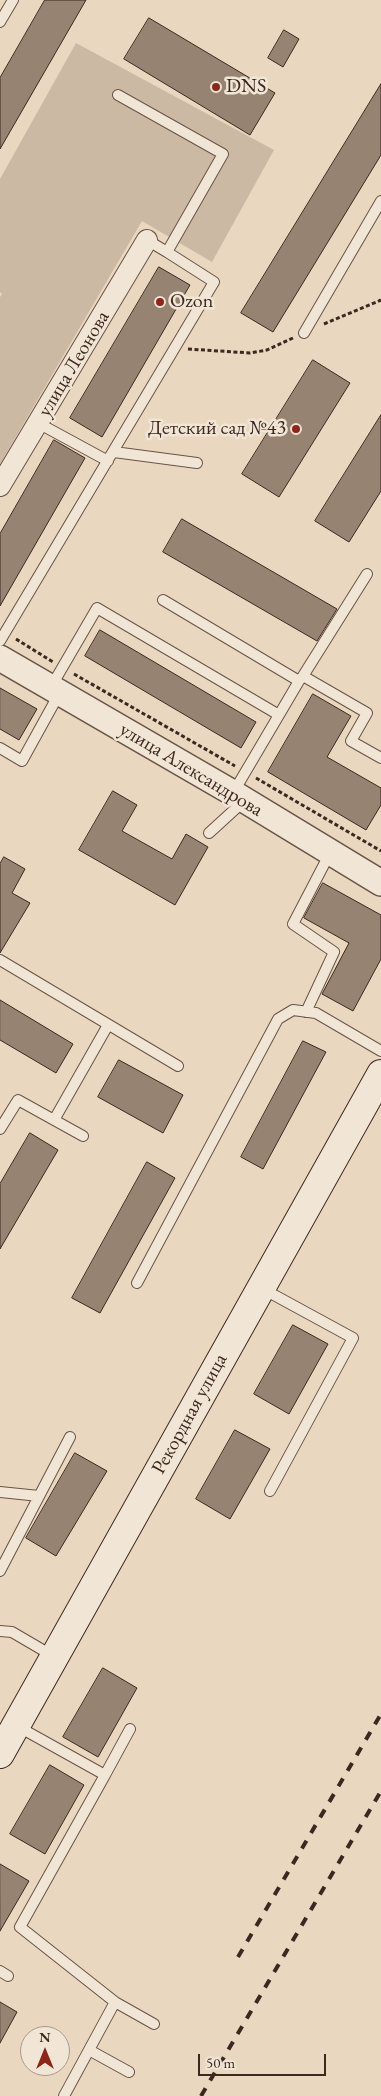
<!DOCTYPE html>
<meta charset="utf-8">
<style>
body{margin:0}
#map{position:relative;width:381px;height:2096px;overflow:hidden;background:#e9d7bf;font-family:"EB Garamond",serif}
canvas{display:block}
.north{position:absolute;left:20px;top:2026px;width:50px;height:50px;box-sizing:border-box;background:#f1e5d5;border:1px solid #a9998c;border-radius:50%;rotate:0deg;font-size:14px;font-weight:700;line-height:20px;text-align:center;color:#3d281f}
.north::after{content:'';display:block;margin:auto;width:18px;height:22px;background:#8f2418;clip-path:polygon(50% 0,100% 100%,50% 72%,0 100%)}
.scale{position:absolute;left:198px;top:2054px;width:128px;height:22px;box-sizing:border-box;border:2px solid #3d281f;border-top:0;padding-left:6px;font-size:15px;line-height:18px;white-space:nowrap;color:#3d281f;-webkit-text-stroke:4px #f1e5d5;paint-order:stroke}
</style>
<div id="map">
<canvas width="381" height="2096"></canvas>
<div class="north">N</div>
<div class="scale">50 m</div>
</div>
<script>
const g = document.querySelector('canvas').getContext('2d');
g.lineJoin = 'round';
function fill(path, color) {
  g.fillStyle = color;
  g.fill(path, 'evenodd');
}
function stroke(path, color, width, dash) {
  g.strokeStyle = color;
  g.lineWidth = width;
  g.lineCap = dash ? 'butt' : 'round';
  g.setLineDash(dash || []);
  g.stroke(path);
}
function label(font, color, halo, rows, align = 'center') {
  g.font = font + ' "EB Garamond",serif';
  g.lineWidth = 5;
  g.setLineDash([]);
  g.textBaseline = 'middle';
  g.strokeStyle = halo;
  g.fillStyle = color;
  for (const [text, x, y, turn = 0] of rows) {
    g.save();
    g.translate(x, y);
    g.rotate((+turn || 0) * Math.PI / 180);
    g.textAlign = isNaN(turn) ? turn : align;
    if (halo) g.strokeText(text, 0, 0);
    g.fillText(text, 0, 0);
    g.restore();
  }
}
fill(new Path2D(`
 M76,43l198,107 -62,112 -70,-41 -142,243v-167l2,-3 -2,-2v-113z`), '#ccb9a4');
const building = new Path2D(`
 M45,0h41l-86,149v-71z
 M149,18l126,75 -25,42 -126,-76z
 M284,30l15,9 -16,28 -15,-9z
 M381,84v71l-108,177 -32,-19z
 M159,267l31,18 -88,152 -32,-19z
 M313,360l37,23 -71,114 -37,-23z
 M381,415v76l-32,51 -34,-21z
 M54,440l31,18 -85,148v-72z
 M182,519l155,90 -20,32 -154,-89z
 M100,630l156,92 -15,26 -156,-92z
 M0,688l37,21 -18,31 -19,-11z
 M313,694l38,22 -24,41 54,31v17l-15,25 -98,-58z
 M113,791l24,14 -15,26 50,28 14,-25 22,13 -33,58 -96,-55z
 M4,857l21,12 -13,24 18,10 -30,50v-89z
 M323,883l58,32v44l-28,52 -31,-17 27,-51 -45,-25z
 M0,1000l73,44 -17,29 -56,-33z
 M303,1041l23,11 -63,117 -22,-12z
 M119,1060l64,35 -20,38 -65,-36z
 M30,1133l28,17 -58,99v-65z
 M147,1162l28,16 -75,135 -28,-15z
 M293,1325l35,19 -39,70 -35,-20z
 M235,1430l35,19 -40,70 -34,-20z
 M75,1453l32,18 -51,85 -30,-18z
 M103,1668l34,20 -39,69 -35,-20z
 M50,1765l34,20 -39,69 -35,-20z
 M0,1864l29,17 -29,50z
 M0,2002l17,10 -17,31z`);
fill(building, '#968372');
stroke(building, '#3d281f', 1);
const service = new Path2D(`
 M0,22l13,-22
 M118,95l105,59 -56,98 -20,-12
 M304,333l77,-132
 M38,423l70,38
 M114,452l83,11
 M163,600l136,81 -66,112
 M0,641l214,-359 -47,-30
 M303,676l64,-102
 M299,681l4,-5 64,37 -16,28 30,17
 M51,687l46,-79 182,107
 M0,748l22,13 37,-67
 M209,833l35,-32
 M0,960l178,106
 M306,1012l28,-60 -41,-28 37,-71
 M54,1120l54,-95
 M0,1129l18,-29 65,36
 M137,1283l141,-264 15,-9 23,3 65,38
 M263,1289l90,49 -83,153
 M0,1492l39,4
 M0,1571l70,-134
 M0,1631l12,1 41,24
 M17,1726l88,49 25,-46
 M0,1971l8,5
 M115,2002l39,22
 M89,2050l40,22
 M64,2096l51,-94 -95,-75 85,-152`);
const minor = new Path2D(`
 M0,486l147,-246`);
const tertiary = new Path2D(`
 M0,658l233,135 148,90`);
const secondary = new Path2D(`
 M0,1754l381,-680`);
stroke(service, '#685447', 12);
stroke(minor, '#685447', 22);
stroke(tertiary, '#685447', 28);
stroke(secondary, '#3d281f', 30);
stroke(new Path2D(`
 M324,324l57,-24
 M188,349l62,4 17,-3 26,-12
 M16,639l37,23
 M74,674l161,92
 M256,778l125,73`), '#3d281f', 3, [4, 2.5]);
stroke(service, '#f1e5d5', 10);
stroke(minor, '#f1e5d5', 20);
stroke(tertiary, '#f1e5d5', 25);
stroke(secondary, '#f1e5d5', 28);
stroke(new Path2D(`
 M238,1957l143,-243
 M201,2096l180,-305`), '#3d281f', 4, [9, 9]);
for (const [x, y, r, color] of [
 [216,87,5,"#8f2418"],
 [160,302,5,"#8f2418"],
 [296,429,5,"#8f2418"]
]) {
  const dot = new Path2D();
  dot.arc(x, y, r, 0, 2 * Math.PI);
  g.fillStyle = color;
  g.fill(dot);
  stroke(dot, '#f1e5d5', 2);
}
label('20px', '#3d281f', '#f1e5d5', [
 ["DNS",226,87],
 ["Ozon",170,302],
 ["Детский сад №43",286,429,"right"]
], 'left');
label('20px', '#3d281f', '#f1e5d5', [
 ["улица Леонова",74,364,-59],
 ["улица Александрова",191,770,31],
 ["Рекордная улица",190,1414,-61]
]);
</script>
